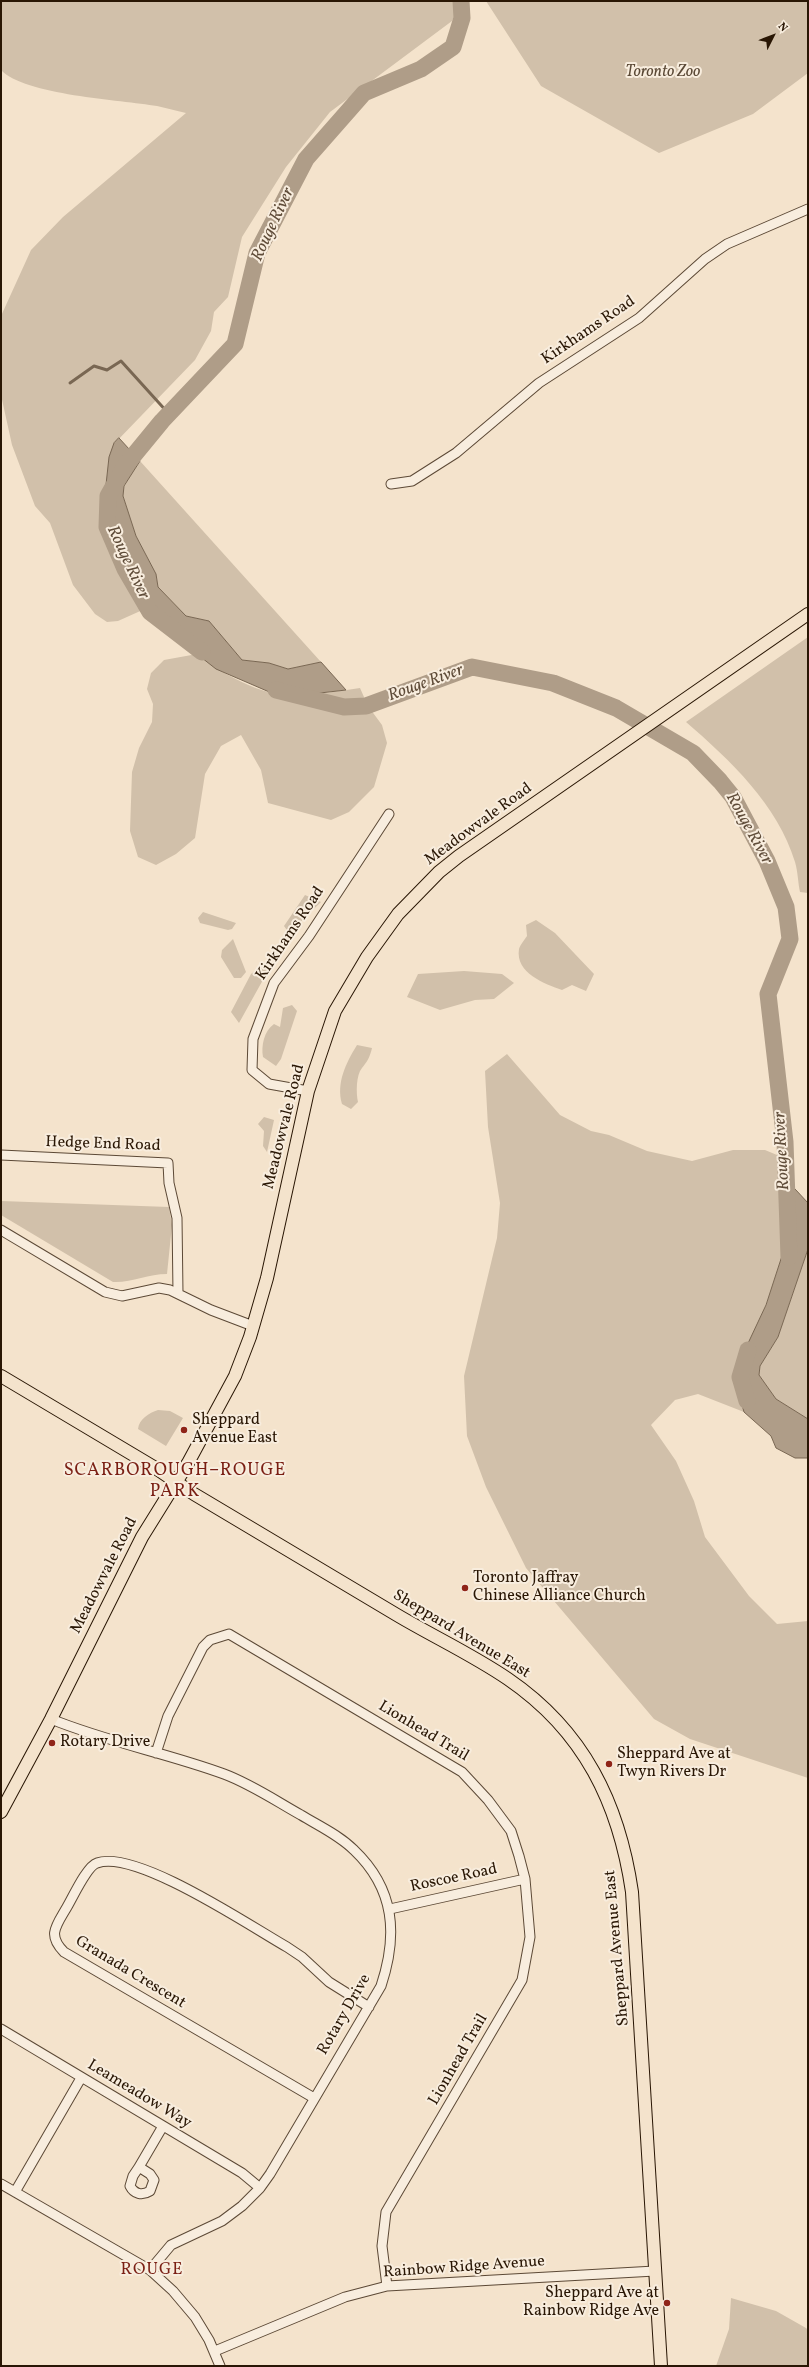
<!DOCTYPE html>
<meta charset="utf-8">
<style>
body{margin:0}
#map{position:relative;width:809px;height:2367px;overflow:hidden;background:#f4e3cc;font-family:Vollkorn,serif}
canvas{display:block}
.frame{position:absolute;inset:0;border:2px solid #291604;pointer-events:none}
.north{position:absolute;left:753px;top:16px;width:40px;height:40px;-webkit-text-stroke:3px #f8edde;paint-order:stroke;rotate:48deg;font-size:11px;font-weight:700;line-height:16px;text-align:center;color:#291604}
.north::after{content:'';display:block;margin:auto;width:14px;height:18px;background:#291604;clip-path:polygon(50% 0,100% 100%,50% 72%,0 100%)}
</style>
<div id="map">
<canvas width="809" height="2367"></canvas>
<div class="frame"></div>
<div class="north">N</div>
</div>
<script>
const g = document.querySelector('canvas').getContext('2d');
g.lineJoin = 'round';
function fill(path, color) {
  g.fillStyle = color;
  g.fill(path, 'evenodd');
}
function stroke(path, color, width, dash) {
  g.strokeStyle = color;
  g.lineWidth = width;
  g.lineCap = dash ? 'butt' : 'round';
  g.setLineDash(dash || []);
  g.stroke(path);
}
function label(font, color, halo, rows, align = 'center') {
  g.font = font + ' Vollkorn,serif';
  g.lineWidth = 4;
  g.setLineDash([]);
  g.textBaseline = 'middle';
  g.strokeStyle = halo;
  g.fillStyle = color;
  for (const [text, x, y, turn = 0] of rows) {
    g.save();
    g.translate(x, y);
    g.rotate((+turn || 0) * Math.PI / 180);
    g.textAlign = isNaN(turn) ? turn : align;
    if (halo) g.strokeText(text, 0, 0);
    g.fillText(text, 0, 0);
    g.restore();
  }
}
fill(new Path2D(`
 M1,1h461l-10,20 -122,91 -44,55 -44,70 -14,60 -14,15 -3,19 -16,29 -81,84 26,156 7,8 -29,13 -11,1 -12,-8 -22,-29 -23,-62 -15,-17 -23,-61 -11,-50v-79l30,-66 32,-33 123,-104c-10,-2 -19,-5 -29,-7 -36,-6 -133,-11 -156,-36z
 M486,1h322v72l-55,41 -94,39 -118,-67z
 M140,461l181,201 -33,7 -19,-6 -27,-3 -33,-39 -23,-5 -28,-29 -2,-13 -20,-38 -13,-40 1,-10z
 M808,637v256l-8,-1c-2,-9 -2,-20 -5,-30 -17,-57 -65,-102 -109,-140z
 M197,654c23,19 67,43 98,42 21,-1 43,-5 65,-8l8,18 14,19 5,18 -13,44 -25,25 -18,8 -63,-17 -7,-33 -20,-35 -20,11 -16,28 -10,64 -19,16 -20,11 -18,-8 -8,-26 2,-59 7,-24 13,-26 1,-18 -6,-15 4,-16 13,-13z
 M305,895l16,7 -32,31 -5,-7z
 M203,912l33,11 -4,6 -4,1 -28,-7 -2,-5z
 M536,920l19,13 39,41 -8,17 -14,-6 -10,5c-17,-6 -47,-17 -43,-41 1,-4 6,-10 8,-13l-1,-11z
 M233,939l13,33 -5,6h-7l-13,-21 1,-7z
 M261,966l8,3 -30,54 -8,-11 20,-38z
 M464,971l38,3 12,9 -20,16 -19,1 -35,10 -33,-13 11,-23z
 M292,1005l5,6 -16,48 -5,7 -13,-9c-2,-11 1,-26 11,-33l6,3 3,-19z
 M357,1045l15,3c-2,9 -5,14 -10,20 -6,7 -6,25 -4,34l-7,7 -9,-5c-6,-21 4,-41 15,-59z
 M507,1054l53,61 31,16 18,4 38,16 45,10 41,-11h32l12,5 17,56v8c-10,28 -17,57 -28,85 -15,41 -35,61 -22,108l-46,-18 -23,6 -24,25 25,36 18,40 11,36 44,59 28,28 31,-3v157l-118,-39 -36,-20 -128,-151 -40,-81 -19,-51 -3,-60 33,-138 3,-35 -12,-76 -3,-56z
 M264,1117l10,3 -7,32 -4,-6 1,-15 -6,-7z
 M1,1201l168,6 3,18 -5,49c-19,0 -36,9 -54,8l-112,-67z
 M808,1249v170l-32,-20 -17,-24 1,-9 18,-29z
 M158,1410l12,1 13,7 -17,28 -28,-17c1,-10 11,-16 20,-19z
 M731,2298l45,13 30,17 2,2v36h-92l13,-37z`), '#d1c0aa');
const water = new Path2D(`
 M119,438l21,23 -16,25 -1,10 13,40 20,38 2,13 28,29 23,5 33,39 27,3 19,6 33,-7 25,28 -52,6 -20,-2 -58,-25 -19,-15 -22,-25 -35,-29 -15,-28 -20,-78 4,-37 5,-14z
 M783,1176l25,27v46l-30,88 -18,29 -1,9 17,24 32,20v39h-13l-19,-10 -5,-12 -27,-24 -5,-18 4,-40 23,-49 28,-86v-8z`);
fill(water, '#af9d88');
stroke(water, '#796753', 1);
stroke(new Path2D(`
 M70,383l24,-17 13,4 14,-9 48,53`), '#796753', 3);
stroke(new Path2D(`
 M202,652l-52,-40 -25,-43 -18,-42 1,-31 17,-30 37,-45 73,-77 22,-91 49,-94 58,-66 57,-24 32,-22 9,-29 -1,-17
 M276,690l68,17 22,-1 106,-39 81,16 63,25 77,45 27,28 13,16 34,64 19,46 4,32 -22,55 17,148 4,115
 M747,1401l-7,-24 8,-27`), '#af9d88', 17);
const minor = new Path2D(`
 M391,484l21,-3 44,-28 83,-70 100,-65 66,-59 22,-15 81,-35
 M308,1091l-39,-7 -17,-14 1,-31 21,-56 35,-47 80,-122
 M1,1155l167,8 1,20 8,35 1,75
 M1,1230l104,62 17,4 37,-8 11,2 41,20 42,16
 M51,1719c56,23 116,34 173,55 27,10 52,27 77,41 18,11 38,20 53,35 41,39 44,85 27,136l-111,188 -10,14 -18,18 -20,15 -51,24 -21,25
 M156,1753l12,-37 35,-69 7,-7 19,-6 233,138 26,28 23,31 8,25 6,23 5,58 -8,43 -136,232 -4,34 5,40
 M390,1909l135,-30
 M1,2029l241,144 18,15
 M314,2098l-250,-146c-17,-17 -8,-26 3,-45 6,-10 20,-41 30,-44 39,-14 153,63 190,84l15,10 27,25 40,25
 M139,2167l11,7 4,6 -4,11c-8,5 -16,3 -20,-5l3,-10z
 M139,2167l24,-41
 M1,2184l149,86 23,21 22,26 14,23 11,26
 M15,2192l66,-114
 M215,2351l130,-54 42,-11 268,-15`);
const major = new Path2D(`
 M1,1376l156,93 37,25c68,40 135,81 203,121 37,22 76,40 111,64 76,52 111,124 124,213l29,474
 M1,1812l50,-93 91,-182 46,-74 47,-87 15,-39 17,-59 41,-187 27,-80 32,-54 31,-43 41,-42 20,-16 349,-242`);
stroke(minor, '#5c4936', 11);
stroke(major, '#291604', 14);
stroke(minor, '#f8edde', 9);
stroke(major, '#f4e3cc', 12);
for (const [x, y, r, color] of [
 [184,1430,4,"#8f2418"],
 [465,1588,4,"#8f2418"],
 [52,1743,4,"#8f2418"],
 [609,1764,4,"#8f2418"],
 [667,2303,4,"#8f2418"]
]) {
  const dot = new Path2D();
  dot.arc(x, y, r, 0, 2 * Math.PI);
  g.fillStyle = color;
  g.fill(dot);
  stroke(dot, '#f8edde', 1.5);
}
label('italic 16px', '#5b4936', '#f8edde', [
 ["Toronto Zoo",663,73]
]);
label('16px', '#291604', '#f8edde', [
 ["Kirkhams Road",589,331,-34],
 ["Meadowvale Road",479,825,-36],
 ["Kirkhams Road",291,934,-56],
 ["Meadowvale Road",285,1127,-76],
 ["Hedge End Road",103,1145,2],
 ["Meadowvale Road",105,1576,-63],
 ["Sheppard Avenue East",461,1635,31],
 ["Lionhead Trail",423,1732,31],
 ["Roscoe Road",454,1879,-12],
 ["Sheppard Avenue East",618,1948,-95],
 ["Granada Crescent",130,1973,31],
 ["Rotary Drive",345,2015,-60],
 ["Lionhead Trail",459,2060,-60],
 ["Leameadow Way",139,2095,31],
 ["Rainbow Ridge Avenue",464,2268,-4]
]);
label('16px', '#291604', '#f8edde', [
 ["Sheppard",192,1421],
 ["Avenue East",192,1439],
 ["Toronto Jaffray",473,1579],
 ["Chinese Alliance Church",473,1597],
 ["Rotary Drive",60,1743],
 ["Sheppard Ave at",617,1755],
 ["Twyn Rivers Dr",617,1773],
 ["Sheppard Ave at",659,2294,"right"],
 ["Rainbow Ridge Ave",659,2312,"right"]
], 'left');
label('italic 17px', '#5f4c39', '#f8edde', [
 ["Rouge River",274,225,-65],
 ["Rouge River",127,563,65],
 ["Rouge River",426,684,-20],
 ["Rouge River",748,829,61],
 ["Rouge River",783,1151,-93]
]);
g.letterSpacing = '1px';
label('17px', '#7a1f14', '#f8edde', [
 ["ROUGE",152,2271]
]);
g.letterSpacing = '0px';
g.letterSpacing = '1px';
label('18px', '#7a1f14', '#f8edde', [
 ["SCARBOROUGH–ROUGE",175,1472],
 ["PARK",175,1493]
]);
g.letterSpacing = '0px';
</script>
